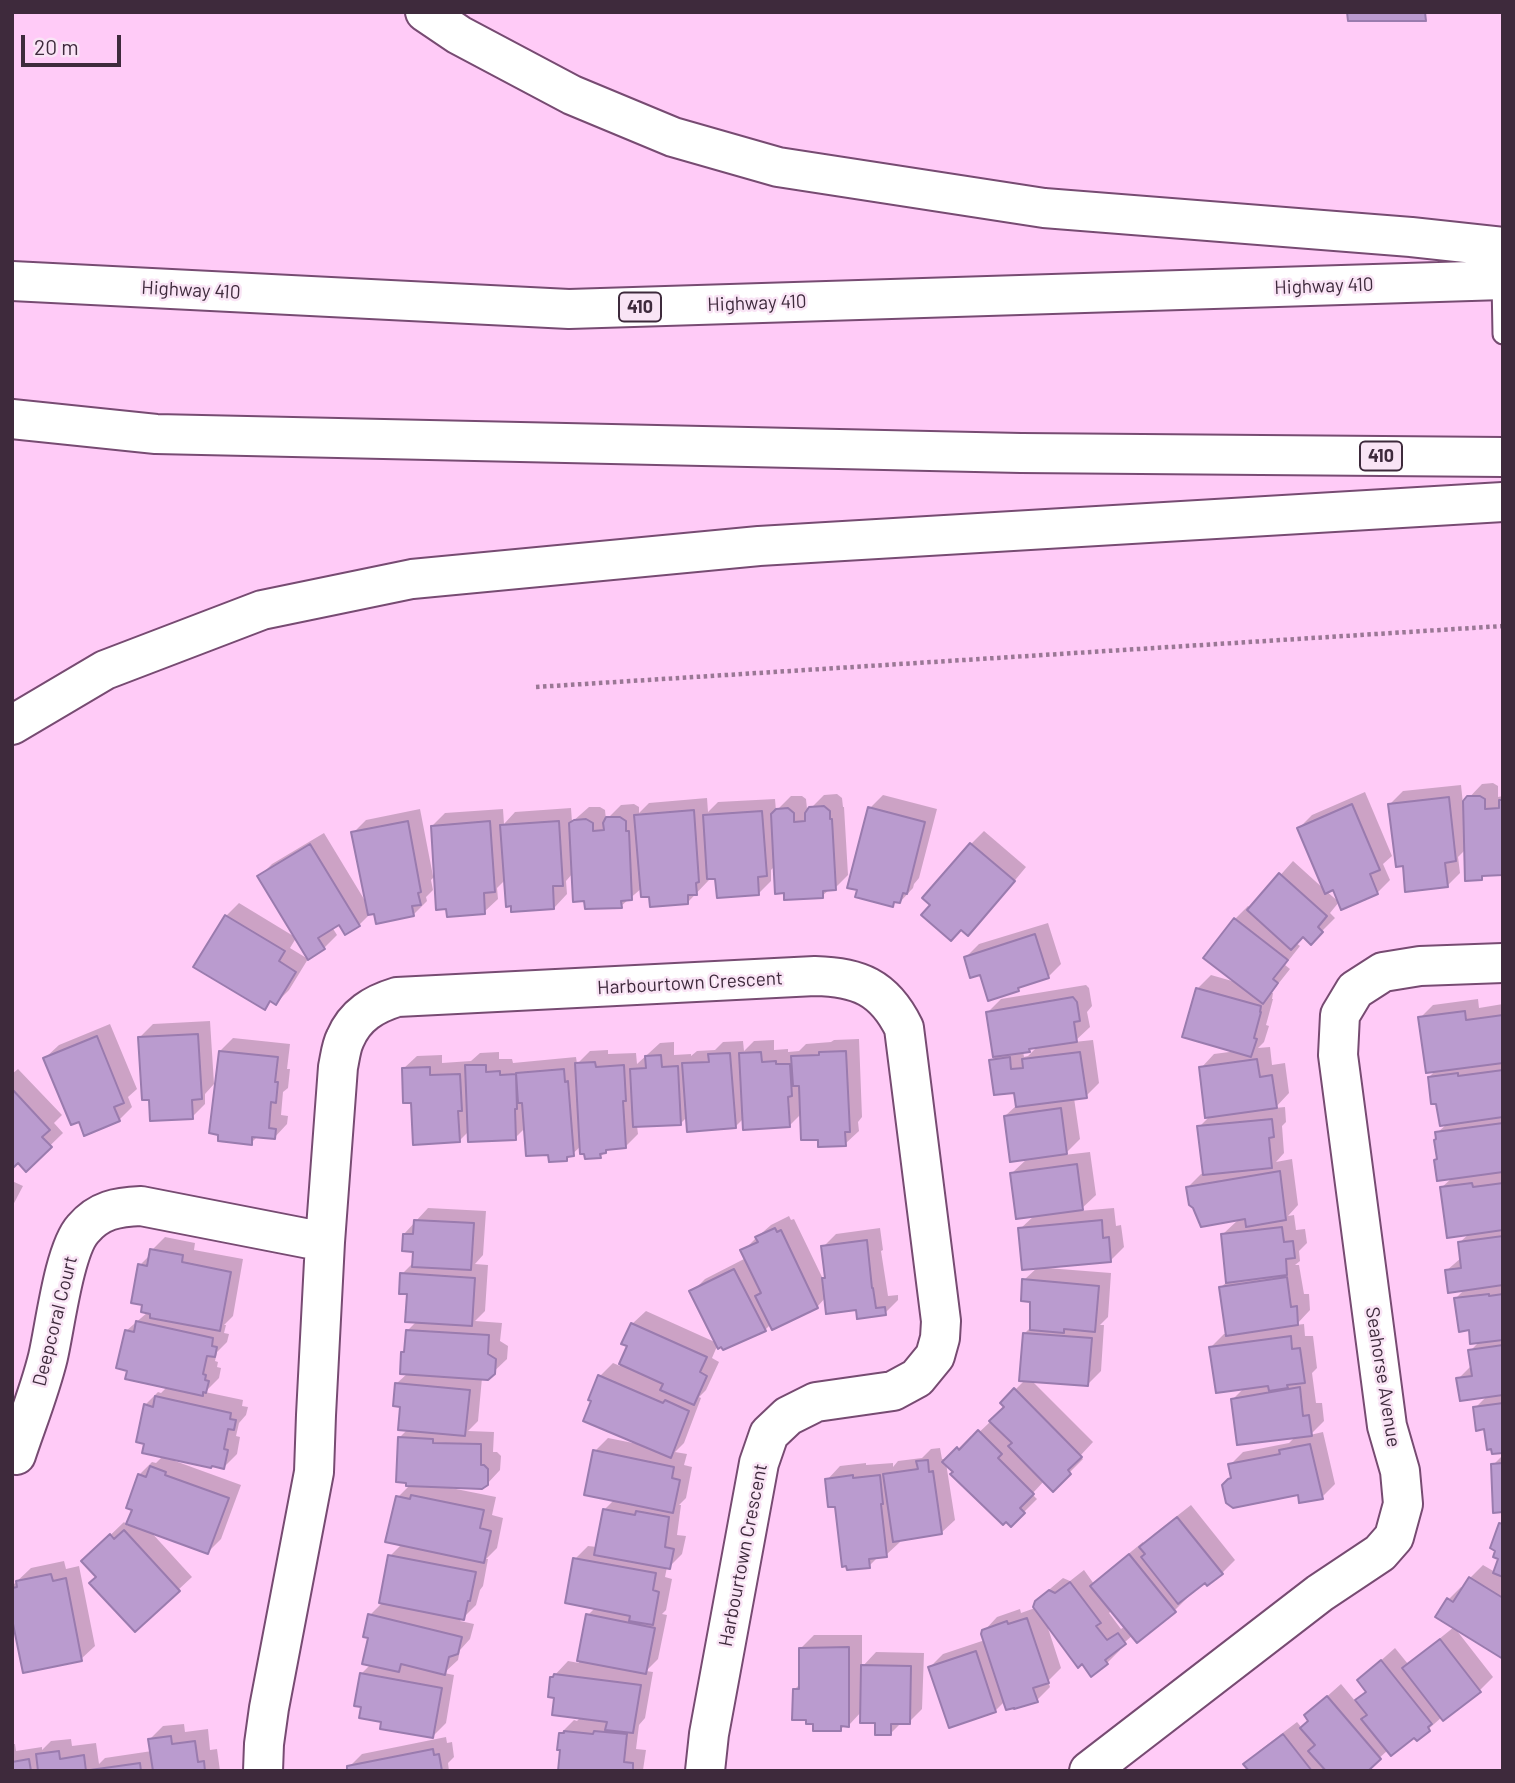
<!DOCTYPE html>
<style>
body{margin:0}
#map{position:relative;width:1515px;height:1783px;overflow:hidden;background:#ffcbf7;font-family:Barlow,sans-serif}
canvas{display:block}
.frame{position:absolute;inset:0;border:14px solid #3e2a3c;pointer-events:none}
.scale{position:absolute;left:21px;top:35px;width:100px;height:32px;box-sizing:border-box;border:4px solid #3e2a3c;border-top:0;padding-left:9px;font-size:21px;line-height:24px;white-space:nowrap;color:#3e2a3c;-webkit-text-stroke:5px #f9e4f5;paint-order:stroke}
</style>
<div id="map">
<canvas width="1515" height="1783"></canvas>
<div class="frame"></div>
<div class="scale">20 m</div>
</div>
<script>
const g = document.querySelector('canvas').getContext('2d');
g.lineJoin = 'round';
function fill(path, color) {
  g.fillStyle = color;
  g.fill(path, 'evenodd');
}
function stroke(path, color, width, dash) {
  g.strokeStyle = color;
  g.lineWidth = width;
  g.lineCap = dash ? 'butt' : 'round';
  g.setLineDash(dash || []);
  g.stroke(path);
}
function label(font, color, halo, rows, align = 'center') {
  g.font = font + ' Barlow,sans-serif';
  g.lineWidth = 5;
  g.setLineDash([]);
  g.textBaseline = 'middle';
  g.strokeStyle = halo;
  g.fillStyle = color;
  for (const [text, x, y, turn = 0] of rows) {
    g.save();
    g.translate(x, y);
    g.rotate((+turn || 0) * Math.PI / 180);
    g.textAlign = isNaN(turn) ? turn : align;
    if (halo) g.strokeText(text, 0, 0);
    g.fillText(text, 0, 0);
    g.restore();
  }
}
fill(new Path2D(`
 M1493,783l5,3v11l5,-1v78h-17l-5,4 -15,-29 -8,8 2,16 -13,13 -43,-22 -14,-60 13,-13 58,-6 2,19 19,-20z
 M1365,792l27,64 -9,8 7,16 -13,13 -43,-5 -8,3 13,11 -9,11 5,5 -24,24 -8,-7 -7,8 4,3 -15,19 5,4 -19,24h2l-1,6h1l-7,26 3,1 -5,16 -6,6 12,-1 2,18 13,-2 4,30 -14,15 10,-1 1,15 -4,4 2,27 -8,9 16,-3 6,46 -10,11 6,-1 2,15 9,-1 2,14 -8,8 1,10 -5,4h4l5,29h5l1,16 -14,15 8,-1 1,12h8l4,32 -5,5 4,30h6l2,18 -14,14 13,-3 12,52 -13,13 -90,-20 -2,-12 13,-13 46,-9 7,-7 -63,-37 12,-12 -34,-40 13,-13h4l-7,-47 7,-6 -6,-46 17,-16 -51,-32 13,-13 3,-1 -5,-46 12,-12 -10,-47 13,-14 23,-3 -53,-15 14,-48 13,-13 28,8 -33,-25 29,-39 13,-13 3,2 42,-47 32,29 -26,-62 13,-13z
 M837,794l5,4 1,9h1l4,68 -13,13 -5,1 -8,7 -47,-30 -4,4v11l-13,13 -41,-17h-8v3l-21,22 -37,-7 -9,-7 -21,18 -35,-7 -13,-26 -7,8 1,13 -13,14 -48,-29 -9,9 1,11 -14,13 -52,-86 13,-13 58,-4 1,15 11,-12 56,-4 1,14 17,-15h11l5,3 1,10 15,-15 13,-1 5,3v6l10,-10 58,-5 1,14 10,-10 57,-3 1,12 15,-15h11l4,3 1,10h3l14,-14z
 M883,795l54,14 -18,69 -5,6 -1,4 -13,14 -3,-1 -5,4 -22,-97z
 M420,809l13,67h2l-4,4 2,10 -7,7 1,4 -13,13 -39,-2 -4,1 -12,12 -20,-2 -7,4 5,8 -13,13 -28,-10 -6,10 18,11 -19,31 -13,13 -4,-3 -8,8 -38,-92 13,-13 56,34 -36,-60 13,-13 52,-31 43,71 -14,-71 13,-13z
 M984,831l42,36 -45,54 -13,13 3,-90z
 M1048,923l13,41 -13,13 -24,7 -6,6 -52,-33 13,-13z
 M1086,985l3,3 3,18 -5,6 3,15 -16,15 19,-2 6,43 -13,13 -12,2 6,41 -16,16 26,-3 6,43 -17,16 35,-3 2,18 5,-1 3,22 -13,13 -64,6v2l64,5 -3,44 -8,8h4l-3,46 -13,13 -56,-3 61,61 -13,14 3,3 -30,30 -9,-8 -12,13 5,5 -26,26 -65,-62 9,57 -14,13 -42,6 1,3 -14,13 -7,1 -10,10 -33,-61 -9,-25 13,-14 26,-3v2l27,-2v4l5,-6 24,-3 9,-9 9,-1 2,11h6l23,-23 2,2 33,-31 -4,-4 23,-23 -1,-46 8,-8v-26l-8,-20 14,-13 -18,-38 15,-14 -23,-42 16,-15 -23,-42 12,-11 -2,-14 -24,-31 4,-3 -7,-45 13,-13zM1038,1046l-10,10 -4,1 -1,-6z
 M1478,999l1,9 24,-4v447l-28,-43 12,-12 -29,-17 14,-14 -2,-14 10,-10 -10,-13 -14,-30 10,-10 -20,-17 15,-13 -2,-15 11,-10 -29,-45 11,-10 -13,-21 -2,-24 11,-10 -19,-46 7,-7 -16,-52 13,-13z
 M210,1021l4,63 -9,10v10l-13,13 -52,-80 13,-13z
 M110,1024l27,65 -9,8 4,10 -13,13 -74,-62 14,-13z
 M233,1038l57,6 -3,25h3l-2,19 -5,4 -2,23 7,1 -1,8 -13,14 -16,-2 -7,7 -31,-92z
 M859,1039l3,78 -4,5 1,9 -14,13 -25,-6 -18,-25 -13,13 -45,-8 -8,8 -49,-9 -6,6 -44,3 1,8 -13,13 -16,1 -9,9 -19,-11 -15,14 -16,-7 -24,-26 -11,11 -46,-7 -10,10 -46,-40 -10,-32 14,-13 25,-1v8l29,-2 9,-8 19,-1v7h13l1,4 63,-6 1,7 13,-13 18,-1v4l28,-1 1,11 23,-21 14,-1v13l17,-1v2l6,-5 18,-1 8,-8 20,-1 1,10 10,-10 20,-1v10l14,-1v3l11,-1 7,-7 25,-2 3,-2z
 M18,1069l44,46 -8,8 9,10 -37,36 -7,-8 -7,6v-93z
 M12,1181l11,5 -11,21z
 M428,1208l58,3 -3,44 -8,9 13,1 -3,46 -10,10 27,2 -2,18 8,5 -1,13 -20,19h-5l-4,43 -10,10 26,1 -1,20h4l4,4 -1,14 -13,14 -36,2v2l45,9 -4,18 11,3 -6,30 -11,11h2l-5,27 -3,4 -4,15 -16,16 14,3 -4,15 -10,11 -2,10 -14,13 10,2 -8,48 -13,13 -50,-16 -22,-46 10,-10 -1,-49 13,-13 7,-46 12,-12 -4,-47 13,-13 -12,-46 9,-9 -12,-45 12,-11 -5,-20 3,-3 1,-19 10,-10 -15,-47 12,-12 1,-12 -11,-16z
 M789,1216l2,4 3,-1 29,60 3,-3 -3,-29 13,-13 44,-6 3,22 -2,1 7,45 10,-1v5l-13,13 -27,-5 -32,-11 -9,10 -46,17 -6,6 -47,14 -6,14 7,4 -13,28 -7,7 2,1 -17,45 -9,9 12,2 -3,11 8,2 -6,31 -7,7h2l-4,30 9,1 -4,18 -13,13h-2l-2,10 7,2 -6,31 -4,4 5,1 -9,44 -12,12 7,1 -8,46 -6,7 -3,24 10,1 -3,20 -84,1 2,-38 13,-13 3,1 4,-4 -25,-21 -4,-18 16,-17 11,2 9,-48 8,-8 -21,-48 13,-13 9,1 7,-37 11,-11 -20,-48 13,-13 30,6 1,-1 -39,-67 13,-13 7,3 9,-20 3,-22 14,-13 71,32 -25,-51 13,-13 41,-21 -3,-7 13,-13 15,-13z
 M165,1237l30,6 -1,7 49,9 -10,57 -9,9h2l-2,8 5,1 -2,8 -10,10 -2,9 3,1 -1,5 4,1 -2,10 -14,14 38,8 -1,6 6,1 -2,8 -7,8 -3,13 4,1 -3,17 -13,13 -48,-8 -1,2 66,24 -20,54 -13,13 -58,-21 42,46 -57,53 -37,-53 -1,-29 27,-26 4,4 6,-17 5,-34 13,-13 4,1 7,-7 -18,-51 13,-13 3,1 6,-6 -38,-18 -3,-38 22,-19 -8,-47 11,-11 1,-4z
 M1503,1455v56l-10,-46z
 M1191,1505l44,55 -13,13 -17,8 -19,15 2,1 -13,13 -38,31 -4,-6 -15,13 2,2 -13,13 -61,-41 15,46 -13,13 2,6 -13,13 -32,1 -10,10 -65,-44 13,-13 42,-14 -1,-9 13,-14 23,-8 1,4 14,-5 2,-6 14,-14 12,-10 7,3 14,-11 10,14 11,-11 38,-31 1,2 10,-10zM1112,1610l13,16 -4,3 -12,-16z
 M1503,1522v53l-2,1 2,1v80l-55,-57 13,-13 3,1 6,-10 13,-13 12,7 6,-14v-34z
 M64,1561l2,8 13,-3 16,80 -14,13 -69,-49v-24l19,-18z
 M1454,1627l39,50 -13,13 -36,29 -2,-2 -25,22 -3,-4 -26,15 -23,21h-114l-5,-7 13,-13 38,-29 5,6 8,-8 -4,-5 35,-31 15,18 11,-12 -8,-10 36,-32 13,16z
 M814,1635h48v32l14,-15 48,1 -2,56 -13,13h-7l-12,12 -28,-23 -13,14h-4l-5,5 -25,-8 -21,-32 6,-6v-35z
 M184,1724l1,8 23,-3 2,21 7,-1 3,22h-208v-27h3l1,7 26,-4v3l9,-9 20,-2 1,7 24,-3 3,21 6,-6 47,-7 -2,-12 13,-13z
 M446,1737l1,6 5,-1 2,15 -6,6 1,8h-100v-4l13,-13z`), '#0003');
const building = new Path2D(`
 M1347,12h78l1,9h-78z
 M1467,796h13l5,3v10l14,-1v-8h4v75l-21,1v4l-17,1 -2,-80z
 M1449,797l7,64 -11,2 3,24 -43,5 -2,-26 -7,1 -8,-63z
 M1352,804l28,66 -10,4 8,20 -37,16 -8,-20 -8,4 -28,-66z
 M824,806l6,5v8h2l4,71 -13,1v7l-39,2v-7l-9,1 -4,-80 5,-5 12,-1 6,5v9l11,-1v-8l4,-6z
 M868,807l57,15 -18,72 -4,-1 -3,10 -6,-1 -1,5 -38,-10 2,-7 -10,-2z
 M694,810l5,72 -3,1 1,12h-9v9l-38,3 -1,-10h-8l-7,-82z
 M762,811l5,65 -9,1 1,18 -42,3 -2,-19h-8l-4,-64z
 M606,817h14l6,4v10h3l3,69 -11,1 1,7 -37,1 -1,-8 -11,1 -4,-79 5,-3 12,-1 7,4v8l11,-1 -1,-7z
 M408,821l13,71 -3,1 3,12 -9,1 2,10 -38,8 -2,-10 -6,1 -17,-83z
 M490,821l5,71 -11,1 1,21 -38,3 -1,-8 -10,1 -5,-84z
 M559,821l4,65h-10l1,23 -43,3v-6l-5,1 -6,-82z
 M970,843l45,38 -47,55 -7,-6 -10,11 -30,-26 9,-10 -8,-7z
 M310,844l50,82 -15,9 -6,-10 -21,13 7,11 -17,11 -51,-84z
 M1279,873l48,43 -9,11 5,5 -12,13 -8,-8 -12,13 -44,-40z
 M225,915l60,36 -6,10 17,11 -20,33 -6,-4 -5,9 -72,-43z
 M1234,918l54,42 -15,19 5,4 -15,21 -60,-46z
 M1035,934l14,44 -31,10 1,3 -31,10 -8,-26 -10,3 -6,-21z
 M1196,988l65,18 -1,6h1l-7,26 3,1 -6,18 -69,-20z
 M1073,997l4,5 3,19 -6,1 3,20 -48,7 1,3 -37,5 -7,-45z
 M1465,1011l1,9 37,-5v48l-77,10 -8,-56z
 M198,1034l4,65 -10,1 1,19 -43,2 -1,-21h-7l-4,-63z
 M97,1036l27,67 -10,4 6,14 -36,15 -5,-14 -8,3 -28,-67z
 M219,1051l59,6 -3,25h3l-2,21 -5,-1 -2,26 7,1 -1,10 -23,-2v8l-34,-4v-6l-9,-2z
 M846,1051l4,81h-5l1,14 -28,1v-7h-17l-2,-54h-6l-2,-30 28,-1v-3z
 M761,1052l1,10 14,-1v3h14l2,32 -4,1 2,30 -47,3 -4,-77z
 M1080,1052l7,46 -71,9 -2,-14 -20,2 -5,-35 21,-3 1,12 12,-1 -1,-9z
 M730,1053l6,75 -49,4 -5,-69 27,-1 -1,-8z
 M661,1055l1,12 16,-1 3,59 -48,2 -3,-58 16,-1 -1,-12z
 M1257,1059l3,18 12,-2 5,33 -72,10 -6,-51z
 M595,1062l1,5 28,-2 2,36h-3l3,47 -20,2v3l-6,1 1,4 -16,1 -1,-5h-4l-5,-91z
 M465,1065h21v7l14,-1v4l16,-1 1,35h-2l1,31 -48,2z
 M430,1067v8l30,-1 2,37h-4l2,31 -47,3 -2,-42h-8l-1,-35z
 M564,1069l1,13 3,-1 6,75 -7,1v4l-18,1 -1,-7 -22,1 -4,-53h-4l-2,-30z
 M1503,1070v47l-63,9 -4,-22h-5l-3,-27 30,-4v3z
 M12,1089l38,41 -8,7 10,10 -26,25 -8,-9 -6,6z
 M1061,1108l6,46 -57,8 -6,-46z
 M1272,1119l2,18 -5,1 3,30 -69,7 -6,-49z
 M1503,1123v49l-66,9 -3,-21 3,-1 -3,-19 2,-1 -1,-7z
 M1077,1164l6,46 -67,9 -6,-46z
 M1280,1171l6,49 -40,7 -1,-8 -44,8 -8,-19 -4,-3 -3,-18z
 M1472,1183l1,4 30,-4v47l-56,8 -7,-51z
 M414,1220l60,3 -3,47 -59,-3 1,-15 -11,-1 1,-17h10z
 M1102,1220l1,18 6,-1 2,25 -89,8 -4,-42z
 M1282,1227l2,15 9,-1 2,17 -9,1 1,16 -61,8 -5,-49z
 M775,1228l2,4 4,-2 37,78 -46,22 -17,-34 6,-3 -21,-43 18,-8 -3,-5z
 M1503,1236v49l-55,8 -3,-23 16,-2 -3,-26z
 M867,1240l5,48h1l3,20 9,-1 1,8 -29,4 -1,-9 -30,4 -4,-36h3l-4,-32z
 M150,1249l33,6 -1,7 49,10 -11,59 -70,-13v-4l-9,-2 1,-7 -11,-2 7,-39 9,2z
 M734,1269l32,62 -43,19 -2,-3 -3,2 -29,-58z
 M400,1273l75,5 -3,48 -67,-4 2,-28h-8z
 M1287,1277l4,30 6,-1 1,19 -72,11 -7,-49z
 M1022,1279l77,7 -4,46 -31,-3v4l-34,-3v-28l-9,-1z
 M1489,1294v2l14,-2v46l-33,4 -1,-14 -10,2 -5,-34z
 M136,1321l77,17 -1,8 5,1 -2,10 -8,-1 -4,18 3,1 -1,5 4,1 -3,12 -3,-1v4l-78,-17 2,-8 -11,-3 9,-38 9,2z
 M631,1323l76,34 -7,15 7,4 -13,29 -34,-15 3,-6 -44,-20 8,-18 -6,-2z
 M406,1330l83,5 -1,19 8,5 -1,15 -7,6 -88,-6 1,-22h3z
 M1023,1333l69,5 -4,48 -69,-5z
 M1291,1336l1,13 8,-1 5,35 -18,2 1,3 -19,3 -1,-5 -52,7 -7,-46z
 M1503,1345v50l-43,6 -4,-23 16,-2 -4,-26z
 M598,1375l65,28 2,-3 24,11 -18,47 -88,-37 8,-20 -3,-1z
 M395,1383l75,7 -5,46 -67,-6 2,-23 -7,-1z
 M1300,1387l3,29 6,-1 3,21 -75,9 -6,-46z
 M1014,1388l68,69 -14,13 3,4 -18,18 -45,-46 4,-3 -23,-22 15,-14 -4,-4z
 M155,1396l76,17 -1,6 6,1 -2,10 -6,-1 -4,20 4,1 -4,19 -12,-3 -1,2 -69,-15 2,-9 -8,-2 8,-38 9,3z
 M1503,1403v50l-11,1 -1,-5 -4,1 -3,-21 -8,2 -3,-24z
 M978,1430l24,24 -4,4 36,36 -14,14 5,5 -14,14 -5,-5 -3,3 -53,-51 3,-2 -11,-10 15,-15 2,3z
 M398,1437l35,2v4l48,1v21h3l4,4v16l-6,4 -76,-3v-3l-10,-1z
 M1310,1444l13,55 -24,4 -1,-8 -65,13 -7,-5 -4,-18 6,-6 3,-1 -3,-14 52,-10 -1,-4z
 M593,1450l81,17 -2,11 8,2 -7,33 -89,-18z
 M928,1460l1,12 4,-1 9,63 -49,8 -10,-68 35,-5 -2,-8z
 M1503,1463v49l-10,1 -2,-49z
 M150,1466l16,6 -1,3 64,23 -21,56 -82,-30 6,-14 -6,-2 12,-34 8,3z
 M853,1475v3l27,-3 3,29h-2l6,53 -18,2 1,9 -23,2 -1,-4 -4,1 -7,-60h-7l-3,-28z
 M411,1495l73,15 -4,18 11,3 -7,32 -99,-21 11,-46 14,3z
 M603,1509l32,6 1,-4 33,6 -4,30 9,2 -4,20 -76,-14z
 M1177,1517l46,57 -16,12 -2,-3 -27,21 -37,-47 4,-3 -6,-7z
 M1499,1523l4,1v53l-10,-4 5,-14 -5,-2 2,-6 -5,-3z
 M124,1530l56,61 -45,41 -46,-49 7,-6 -15,-16 29,-27 4,5z
 M1129,1554l47,58 -39,31 -47,-57z
 M388,1555l88,17 -6,29h-2l-4,19 -85,-17z
 M573,1558l83,15 -3,17 6,2 -6,33 -24,-4 1,-5 -65,-13z
 M51,1574l2,7 13,-3 16,83 -59,12 -11,-54v-31l5,-1 -1,-6z
 M1469,1577l34,21v61l-68,-42 12,-19 6,4z
 M1070,1582l31,41 -5,3 11,14 11,-7 8,11 -21,16 3,4 -17,13 -9,-13 -4,4 -45,-61 2,-6 14,-11 6,3z
 M368,1614l94,23 -4,17 -9,3 -4,18 -44,-11 -2,8 -37,-8 6,-26 -5,-1z
 M586,1614l69,14 -9,46 -69,-13z
 M1027,1618l22,65 -16,5 5,14 -24,7v-1l-8,2 -25,-76 1,-4 25,-9 1,3z
 M1440,1639l41,53 -38,29 -41,-53z
 M849,1647v80l-8,-1v5h-28v-7h-7v-4h-14l1,-31h6v-41z
 M976,1651l20,61 -47,16 -21,-61z
 M1381,1660l51,64 -4,3 2,4 -13,10 -3,-3 -23,18 -30,-37 6,-4 -12,-15 11,-8 -9,-12z
 M861,1665l50,1 -1,58h-19v11h-16v-12h-15z
 M360,1673l82,15 -9,50 -53,-9 1,-7 -22,-4 2,-11 -7,-1z
 M554,1674l87,11 -8,48 -28,-3 2,-8 -55,-7 2,-17 -6,-1 2,-20h3z
 M1327,1696l54,63 -13,12h-42l-18,-20 7,-6 -15,-17 8,-7 -4,-6z
 M564,1731l29,3 1,-3 33,3 -3,28 9,1v8h-75l2,-21h-3l2,-17h5z
 M1283,1734l29,37h-63l-6,-7z
 M171,1736l1,8 23,-3 3,21 6,-1 1,10h-52l-5,-32z
 M433,1749l1,6 5,-1 3,17h-95v-5z
 M59,1751l1,8 24,-4 2,16h-48l-2,-17z
 M29,1759l2,12h-19v-9z
 M140,1763l1,8 -51,-1z`);
fill(building, '#ba9bcf');
stroke(building, '#9a7bae', 2);
const lane = new Path2D(`
 M1502,280l1,54`);
const street = new Path2D(`
 M16,1455c11,-33 24,-65 32,-98 7,-30 16,-107 35,-128 16,-19 34,-22 58,-23l184,36
 M263,1771l1,-27 5,-36 45,-236 2,-57 9,-173 13,-175c2,-9 3,-20 7,-28 10,-24 29,-35 52,-42l418,-21c43,1 69,11 89,52l37,293 -1,17 -5,18 -18,22 -24,13 -77,11 -28,14 -19,18 -10,29 -50,271 -4,37
 M1089,1771l231,-178 60,-40 14,-16 9,-33 -3,-33 -13,-45 -49,-371 2,-40 15,-25 28,-18 37,-6 83,-3`);
const highway = new Path2D(`
 M425,12l34,23 113,60 101,42 105,30 266,41 367,29 92,10
 M12,281l557,28 934,-29
 M12,419l144,15 865,19 482,4
 M12,725l93,-55 157,-60 150,-31 347,-33 744,-44`);
stroke(lane, '#774b72', 23);
stroke(street, '#774b72', 42);
stroke(highway, '#774b72', 42);
stroke(new Path2D(`
 M536,687l967,-61`), '#9a7795', 4.5, [3.5, 3.5]);
stroke(lane, '#fff', 19);
stroke(street, '#fff', 38);
stroke(highway, '#fff', 38);
for (const [x, y, w] of [
 [640,307,42],
 [1381,456,42]
]) {
  const box = new Path2D();
  box.roundRect(x - w / 2, y - 14.5, w, 29, 5);
  g.fillStyle = '#f9e4f5';
  g.fill(box);
  stroke(box, '#3e2a3c', 2);
}
label('bold 18px', '#3e2a3c', null, [
 ["410",640,307],
 ["410",1381,456]
]);
label('19px', '#3e2a3c', '#f9e4f5', [
 ["Highway 410",1324,286,-2],
 ["Highway 410",191,290,3],
 ["Highway 410",757,303,-2],
 ["Harbourtown Crescent",690,983,-3],
 ["Deepcoral Court",55,1321,-76],
 ["Seahorse Avenue",1383,1377,81],
 ["Harbourtown Crescent",743,1555,-79]
]);
</script>
